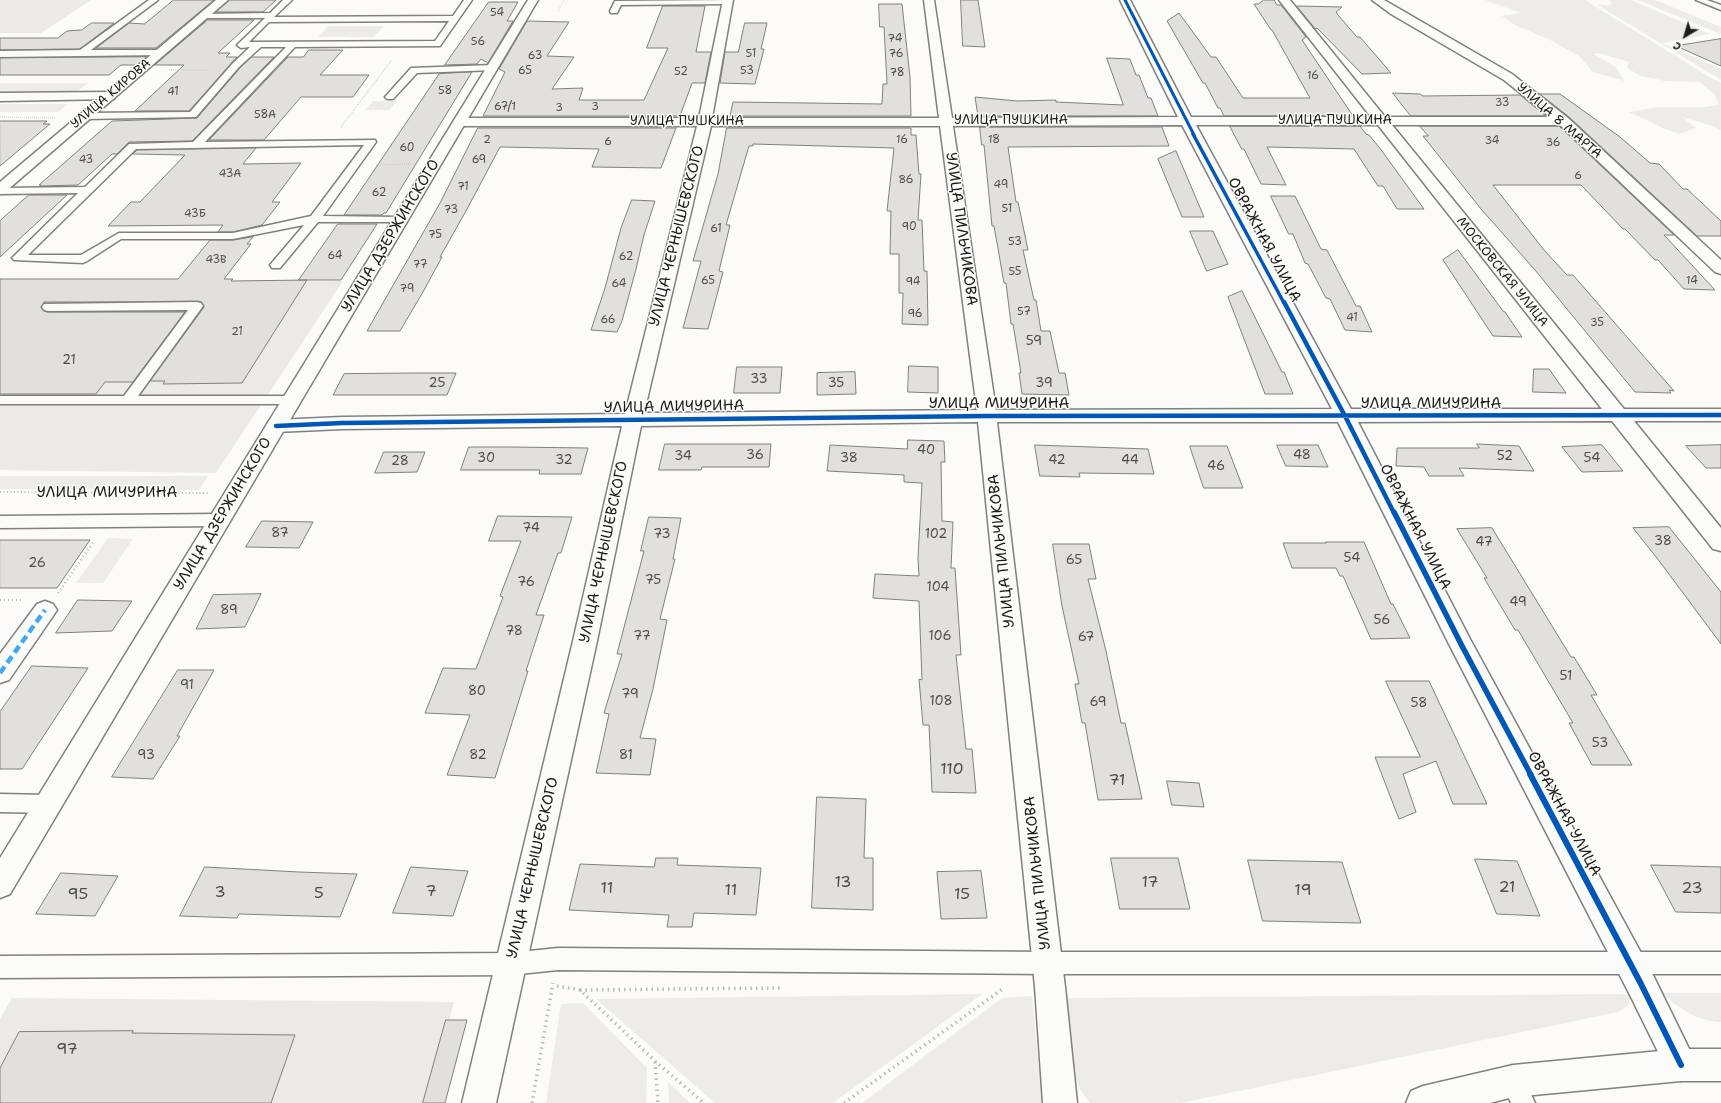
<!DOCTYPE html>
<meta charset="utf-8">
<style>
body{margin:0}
#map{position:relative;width:1721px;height:1103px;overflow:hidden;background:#fcfbf8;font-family:"Shantell Sans",sans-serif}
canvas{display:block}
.north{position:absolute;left:1665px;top:16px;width:40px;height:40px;-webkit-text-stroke:3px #fdfcf7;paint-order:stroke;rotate:218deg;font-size:11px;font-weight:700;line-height:16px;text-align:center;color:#1c1c1c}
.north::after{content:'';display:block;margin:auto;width:14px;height:18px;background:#1c1c1c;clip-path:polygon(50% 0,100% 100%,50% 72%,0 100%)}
</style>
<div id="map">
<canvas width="1721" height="1103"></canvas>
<div class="north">С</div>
</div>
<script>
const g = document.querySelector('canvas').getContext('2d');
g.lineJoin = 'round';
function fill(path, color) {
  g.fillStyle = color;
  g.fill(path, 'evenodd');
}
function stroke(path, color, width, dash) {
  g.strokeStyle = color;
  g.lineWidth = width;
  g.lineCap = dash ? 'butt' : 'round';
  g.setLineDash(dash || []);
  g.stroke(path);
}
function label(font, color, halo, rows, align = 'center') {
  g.font = font + ' "Shantell Sans",sans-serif';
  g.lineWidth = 3;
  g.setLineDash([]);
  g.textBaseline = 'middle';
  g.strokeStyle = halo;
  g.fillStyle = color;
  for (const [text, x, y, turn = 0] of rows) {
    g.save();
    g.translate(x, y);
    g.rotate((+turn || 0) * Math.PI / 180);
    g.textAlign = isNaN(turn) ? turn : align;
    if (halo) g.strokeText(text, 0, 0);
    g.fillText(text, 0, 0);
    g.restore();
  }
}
fill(new Path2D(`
 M0,0h91l-50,33h-41z
 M343,281l-127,192 -216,-3v-185z
 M12,998l442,4 -27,101h-427v-84z`), '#ebeae8');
fill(new Path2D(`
 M1485,0h100l126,78 10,5v47l-8,-4 -31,-9 14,11 -17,6 -16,-6 -34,-16 30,-5h45l15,-2 -4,-10 -15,-13 -35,-1 -24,-5 -14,-8 2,-6 -30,-9 -6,1 23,13 8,14 -31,-9 -14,-16 -29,-16 -35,-15 -13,-9 19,-3z
 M1608,0h23l79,34 -47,9 58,26v11l-125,-76 14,2 2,-3z
 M1638,0h17l66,27v7z
 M328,26h56l-10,11h-56z
 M0,83h88l-13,10h-75z
 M373,101h23l-6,9h-24z
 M0,104h68l-10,8h-58z
 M0,476h208l-9,14 -199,-1z
 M108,538l25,1 -30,44h-27z
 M1662,993h59v29c-22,0 -43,-14 -59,-29z
 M982,994l-149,109h-118l-119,-104z
 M1631,994l-3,12 -10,6 -437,91h-91l-11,-15 -6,-19 -9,-71z
 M1032,996l10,107h-180l140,-105z
 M583,1003l64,65 -1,35h-100l15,-99z
 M668,1082l22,21h-21z`), '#edece8');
const building = new Path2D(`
 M174,0h40l-58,48h-60l33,-25 15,1z
 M229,0h47l-13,12h-47z
 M961,0h17l7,47 -22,-1z
 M1264,0h10l3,5h4l25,32 -4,3 51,76h-129l-4,-8h-2l-13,-25h-2l-36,-62 12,-8 32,44h5l27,41h67l-38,-68h-1l-17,-26h4z
 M489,2h29l-11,19h6l-25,42 -7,-4 -4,5 -32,1z
 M879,4h23l8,73 1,39h-181l3,-14 149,2 1,-20h4l-3,-57h-4z
 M663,6h42l-9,46h15l-6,31h-13l-12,33h-197l22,-44 -6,-3 28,-48 42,1 -22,34 27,1 -22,32 31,-1 -4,12h65l24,-52h-21z
 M1297,6l45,1 -6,5 2,3 19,22h3l31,36 -29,1 -45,-46 -1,1z
 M208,20h46l-36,33h12l-4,4h11l-48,54h-54l49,-46h-29z
 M92,23h22l-34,26 -80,1v-12h58l9,-7 14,-1z
 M745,23h22l-6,26h3l-9,35 -35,-1 5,-31h13z
 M1721,39v27l-45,-20z
 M309,50h34l-23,25h49l-16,22h-52l-37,43h-55l79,-83h15z
 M146,57l-9,8h-16l-12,10h-109v-17z
 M252,57h22l-82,84 -63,1 -12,12h-5l-34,31 -38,1 1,-1h-2l73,-64 85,-3 43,-50z
 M1107,58l23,1 6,16h3l9,23h3l7,18h-180l-3,-19 42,4 39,-1v2l67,3z
 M472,72l-86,141h-2l-2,2h-38l95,-141z
 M1393,93l27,1 3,2 97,-1 26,21h-135z
 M1540,94h20l60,43 30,26 9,1 24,25h4l34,32v15h-24l-128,-119z
 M0,121h47l-4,3h7l-50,42z
 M1230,126h130l6,8 3,1 10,12 45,62h-27l-14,-23h-5l-24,-37 -87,-2 19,38 -25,-1 -17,-35h-2z
 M1420,126h139l115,109h-10l51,55 -31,-1 -26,-29h-3l-30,-31h-2l-42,-44h-88l51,65 23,25h6l101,116 -5,-1 2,3 -36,-1 -100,-122 -54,-61 -58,-73h5z
 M980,127h182l7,19 -161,1 8,55h2l10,48h-5l11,50h2l5,31h9l9,42h6l4,22 -47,-1 -3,-21h2l-8,-49h-2l-5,-41h-2l-10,-57h-2l-8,-81h-2z
 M478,128h198l-15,40 -69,-1 7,-18 -99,-2 -34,64 -26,46h2l-19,35 -23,39h-33l73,-128z
 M727,128h184v7h5l3,39h2l-3,46h4l2,51h3l1,54 -26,-1 1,-31h-4v-39h-9l1,-43h-4l7,-63 -141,-4v2h-4l-23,79h4l-11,46 4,1 -15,57 -25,-1 18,-67h-8l25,-87z
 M256,148l-13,16 58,-1 -29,39h8l-18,23 -29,7h-15l5,-7 -115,1 23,-24h9l45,-47 -52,-1 4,-4z
 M1176,151l28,66h-22l-24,-58z
 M29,195h38l-67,62v-36z
 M1271,196h24l26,53 6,1 29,56h4l12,26 -27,-2 -15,-31 -4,-1 -18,-34 -3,-1 -12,-29h-4z
 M632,200l23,1 -11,34 -8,34 -14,52 -5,11 -26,-2 14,-42 16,-60z
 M338,224h39l-36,56h-42z
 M1190,231h23l15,33 -21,7z
 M253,237l-6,7h4l-27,35h9l-2,2 76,-1 -65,103 -79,1 2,-3h-15l54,-74 -3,-5h-157l-3,6 3,3 4,1h137l-52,70h-28l-9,12h-96v-115h178l32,-39h23z
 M1458,250l45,61 2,1 17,25 -29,-1 -50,-76z
 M1242,291l40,81h2l9,22h-28l-37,-97z
 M909,366l29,1v26l-30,-1z
 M737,367h45l-2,26h-46z
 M1534,369h15l17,24 -33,-1z
 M855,372l1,22 -39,1v-22z
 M415,373h41l-9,22h-114l11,-21z
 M908,440l36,1 1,21h-4l1,59 11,1 -2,46h4l6,87h-5l10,94h6l4,44 -44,-1 -3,-67h-6l-4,-46 3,1 -3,-79 -46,-3 2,-24 44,2 -1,-18 4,-75 -18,-1v-7l-77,-4 3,-26 77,4z
 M665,444h106l-2,23h-67l-1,3h-42z
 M1477,444l42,2 15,25 -75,-3 5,8h-35l-5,-9 -28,-1 1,-18h82z
 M1035,445l113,4 6,25 -75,-1 1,4 -40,-1z
 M1277,445h41l10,22 -42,-1z
 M1602,445l21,26 -41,1 -20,-25z
 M1721,445v23h-15l-20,-22z
 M1190,446h37l16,42h-39z
 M469,447h42l77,1 -7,26h-42l1,-4h-79z
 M384,452h41l-8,20 -42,1z
 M498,516l74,1 -11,36h-3l-22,62h8l-18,56h2l-33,107 -48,-3 23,-60 -45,-2 18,-45 33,1 27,-72 -3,-1 21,-55h-32z
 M649,517l32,1 -8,41h2l-15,60 7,1 -14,69 -13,49 16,1 -6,36 -54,-2 13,-59 -5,-1 18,-59h-5l27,-103h-3z
 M262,521l51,1 -14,26 -53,-1z
 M1669,527l52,65v52l-64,-86 -24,-30z
 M1492,528l79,129h3l23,38h-6l41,70h-40l-23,-42h4l-55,-93h-3l-31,-52h3l-30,-49z
 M0,540h90l-33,48h-57z
 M1326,542h38l27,62h2l17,34 -39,1 -28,-63h-3l-4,-8h-44l-9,-25h43z
 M1053,544h36l7,35h-8l18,72 15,72h4l17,76 -44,1 -13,-77h-3l-7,-39h4l-17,-78z
 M261,594l-16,33 -49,2 17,-34z
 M78,600l54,1 -20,30 -56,2z
 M32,666l56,2 -66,101h-22v-57z
 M178,670h36l-37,66h3l-27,43 -41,-2z
 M1386,681h43l58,123h-34l-17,-43 -33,13 13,38 -17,7 -24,-62h45z
 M1167,781l32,2 5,24 -32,-2z
 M817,797l49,2 -2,59h9v52l-61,-2z
 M656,858h22l-1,7 84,3 -5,47 -62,-2 -2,14h-25l2,-12 -100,-5 11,-46 74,3z
 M1111,858h67l12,51h-70z
 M1475,859l42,2 23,55 -43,-2z
 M1248,860l94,2 19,61 -98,-2z
 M1651,865l70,2v46l-45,-1z
 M205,867l94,5 58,2 -17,43 -101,-3 -2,4 -57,-2z
 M411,867l57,4 -15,45 -60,-3z
 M981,871l6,47 -46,1 -4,-47z
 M61,873l57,3 -23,40 -59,-2z
 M446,1020h21l-22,83h-22z
 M133,1031l-1,2 163,2 -24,68h-271v-35l19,-36z`);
fill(building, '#e1e0de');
stroke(building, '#81807f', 1);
const service = new Path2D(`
 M149,0h9l-67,50h70l4,3 -1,2 -164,2v-6l80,-1z
 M283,0h9l-18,17 179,-1 11,-16h8l-32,46 -145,1 -90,95 170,-2 1,2 -53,74 77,1 4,1 2,2 -2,2h-86l-38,46h-8l-2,-3 34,-40 -71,14h-112l-34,22 -4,2 -69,-3 -2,-2 2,-2 64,-63 -78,1v-6l85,-1 44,-43 64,-2 93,-95h-25l-22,20 -43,50 -110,2 -5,-3 5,-3 104,-1 43,-49 17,-16 -9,1 -4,-3 28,-27h-64v-4l69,-1zM449,21l-14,20 -186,1 20,-20zM364,145l-53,71 -78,17h-114l-38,22h-53l108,-106z
 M730,0l2,2 -4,2 -107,1 -4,8h-6l-1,-2 5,-10h3z
 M1696,0h11l14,5v5z
 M492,65l4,3 -1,2 -78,3 -24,26h-6l-2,-2 26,-29z
 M197,302l4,1 2,3 -65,90h154l5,1 2,3 -2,3 -5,1h-292v-8h124l64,-86 -140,1 -4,-1 -2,-3 2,-3z
 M219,514l5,2 3,4 -3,4 -5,2 -219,2v-12z
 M0,794l48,1 7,3 3,6 -3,6 -7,3 -48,-1z
 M558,948l490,4h673v22h-673l-490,-4 -48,5 -510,3v-22l510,-3z
 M1513,1069l8,4 14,30h-24l-10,-22 4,-8z`);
const pedestrian = new Path2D(`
 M45,601l8,3 4,6 -4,6 -44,64 -9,3v-29l37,-50z`);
const minor = new Path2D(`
 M723,0h10l-21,118h227l-15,-118h10l18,118 226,-1 -58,-117h10l61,117h180l-92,-117h11l95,117h165l-46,-37 -113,-66 -19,-14h12l128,74 56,44 153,142v14l-6,-2 -155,-147h-168l232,284h97v12h-87l87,107v23l-8,-2 -101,-128 -254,1 112,217 182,334 45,92 -5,11 -11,5 -11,-5 -40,-81 -180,-349 -112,-224h-341l68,565 12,116h-34l-8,-116 -57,-565 -337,4 -44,215 -101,462h-34l111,-462 49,-215 -280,3 -66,3 -7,-1 -3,-5 3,-5 7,-1 66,-3 283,-3 72,-288h-237l-5,-1 -2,-3 2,-3 5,-1h239zM1182,125l150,284 -336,1 -43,-284zM1196,125h182l224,284h-251zM711,126h229l37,284 -333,3z`);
const tertiary = new Path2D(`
 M109,92l5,1 1,3 -1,3 -114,2v-8z`);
const secondary = new Path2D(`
 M216,0h12l-223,192 -5,1v-11z
 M528,0h10l-528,894 -10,4v-40z
 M1681,1049h40v32h-40l-168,16 -23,6h-84l5,-12 12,-5 90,-21z`);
stroke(service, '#81807f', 3);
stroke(pedestrian, '#81807f', 3);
stroke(minor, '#81807f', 3);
stroke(tertiary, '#81807f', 3);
stroke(secondary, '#81807f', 3);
stroke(new Path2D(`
 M558,11l6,-11
 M169,70h39
 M0,117l55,1
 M341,127l50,-66
 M376,165l35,-1`), '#bbbab8', 1.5, [0.5, 1.5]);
stroke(new Path2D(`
 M0,492l209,1`), '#bbbab8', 2, [1, 2.5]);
stroke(new Path2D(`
 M58,593l36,-52
 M0,600h22`), '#bbbab8', 2.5, [1, 3]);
stroke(new Path2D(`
 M557,986l23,4 75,71 49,42
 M580,990l200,-2
 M655,1062l3,41
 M532,1103l21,-120
 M844,1103l160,-115`), '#bbbab8', 3.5, [1.5, 4]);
fill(service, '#fbfbf9');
fill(pedestrian, '#fbfbf9');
fill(minor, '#fbfbf9');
fill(tertiary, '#fbfbf9');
fill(secondary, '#fbfbf9');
stroke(new Path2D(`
 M0,673l45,-63`), '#3fa9f5', 4.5, [8, 4.5]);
stroke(new Path2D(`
 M1125,0l69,135`), '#0057b8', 3);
stroke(new Path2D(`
 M1193,134l91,169`), '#0057b8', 3.5);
stroke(new Path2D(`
 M1284,302l61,114 49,97
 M276,426l66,-3 645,-7 734,-1`), '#0057b8', 4.5);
stroke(new Path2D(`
 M1394,512l68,134 69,129`), '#0057b8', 5.5);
stroke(new Path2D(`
 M1530,774l111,210 40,81`), '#0057b8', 6);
label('11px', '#4d4d4c', null, [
 ["54",497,13],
 ["74",895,39],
 ["56",478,42],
 ["51",751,54],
 ["76",896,54],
 ["63",535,56],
 ["65",525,71],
 ["53",747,71],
 ["52",681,72],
 ["78",897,73],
 ["16",1313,76],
 ["58",445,91],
 ["41",173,92],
 ["33",1502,103],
 ["67/1",505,107],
 ["3",595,107],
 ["3",559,108],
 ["58А",265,115],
 ["2",487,140],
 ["16",902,140],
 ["18",994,140],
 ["34",1492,141],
 ["6",608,142],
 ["36",1553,143],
 ["60",407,148],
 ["43",86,160],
 ["69",479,160],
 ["43А",230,174],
 ["6",1578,176],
 ["86",906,180],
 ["49",1001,185],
 ["71",463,187],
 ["62",379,193],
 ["51",1007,209],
 ["73",451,210],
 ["43Б",195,214],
 ["90",909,227],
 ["61",716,229],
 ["75",435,235],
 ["53",1015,242],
 ["64",335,256],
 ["62",626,257],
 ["43В",216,260],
 ["77",420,265],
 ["55",1015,272],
 ["65",708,281],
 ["14",1692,281],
 ["94",913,282],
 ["64",619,284],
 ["79",407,289],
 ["57",1024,312],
 ["96",915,314],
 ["41",1352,318],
 ["66",608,320],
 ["35",1597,323],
 ["21",237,332]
]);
label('13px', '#1c1c1c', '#fdfcf7', [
 ["УЛИЦА КИРОВА",111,94,-40],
 ["УЛИЦА ПУШКИНА",1011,121],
 ["УЛИЦА ПУШКИНА",1335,121],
 ["УЛИЦА 8 МАРТА",1559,121,41],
 ["УЛИЦА ПУШКИНА",687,122],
 ["МОСКОВСКАЯ УЛИЦА",1502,272,51]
]);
label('13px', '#4d4d4c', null, [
 ["59",1034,342],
 ["21",69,361],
 ["33",759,380],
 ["25",437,384],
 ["35",836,384],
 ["39",1044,384],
 ["40",926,451],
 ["36",755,456],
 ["48",1302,456],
 ["34",683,457],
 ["52",1505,457],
 ["30",486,459],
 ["38",849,459],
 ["54",1592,459],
 ["32",564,461],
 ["42",1057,461],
 ["44",1130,461],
 ["28",400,462],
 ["46",1216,467],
 ["74",531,529],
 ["87",280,534],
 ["73",662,535],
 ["102",936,535],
 ["38",1663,542],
 ["47",1484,543],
 ["54",1352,559],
 ["65",1074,561],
 ["26",37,564],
 ["75",653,581],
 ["76",526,583],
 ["104",938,588],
 ["49",1518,603],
 ["89",229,611],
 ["56",1382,621],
 ["78",514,632],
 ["77",642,637],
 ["106",940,637],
 ["67",1086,638],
 ["51",1566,677],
 ["91",187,686],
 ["80",477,692],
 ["79",630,695],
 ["108",941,702],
 ["69",1098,703],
 ["58",1419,704],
 ["53",1600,744],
 ["93",146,756],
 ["82",478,756],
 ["81",626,756]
]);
label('15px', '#1c1c1c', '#fdfcf7', [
 ["УЛИЦА ПИЛЬЧИКОВА",961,229,82],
 ["УЛИЦА ДЗЕРЖИНСКОГО",391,236,-59],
 ["УЛИЦА ЧЕРНЫШЕВСКОГО",677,236,-76],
 ["ОВРАЖНАЯ УЛИЦА",1264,240,62],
 ["УЛИЦА МИЧУРИНА",999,404],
 ["УЛИЦА МИЧУРИНА",1431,404],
 ["УЛИЦА МИЧУРИНА",674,407,-1],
 ["УЛИЦА МИЧУРИНА",107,493],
 ["УЛИЦА ДЗЕРЖИНСКОГО",223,514,-59],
 ["ОВРАЖНАЯ УЛИЦА",1415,527,63],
 ["УЛИЦА ПИЛЬЧИКОВА",1002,551,-96],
 ["УЛИЦА ЧЕРНЫШЕВСКОГО",604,552,-78],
 ["ОВРАЖНАЯ УЛИЦА",1564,814,62],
 ["УЛИЦА ЧЕРНЫШЕВСКОГО",533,868,-77],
 ["УЛИЦА ПИЛЬЧИКОВА",1038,873,-96]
]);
label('16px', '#4d4d4c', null, [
 ["110",952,770],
 ["71",1117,781],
 ["13",843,883],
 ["17",1150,883],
 ["21",1507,888],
 ["11",607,889],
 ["23",1692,889],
 ["11",731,891],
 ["19",1303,891],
 ["7",431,892],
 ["3",220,893],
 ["5",319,894],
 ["95",78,895],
 ["15",962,895],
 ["97",67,1050]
]);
</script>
